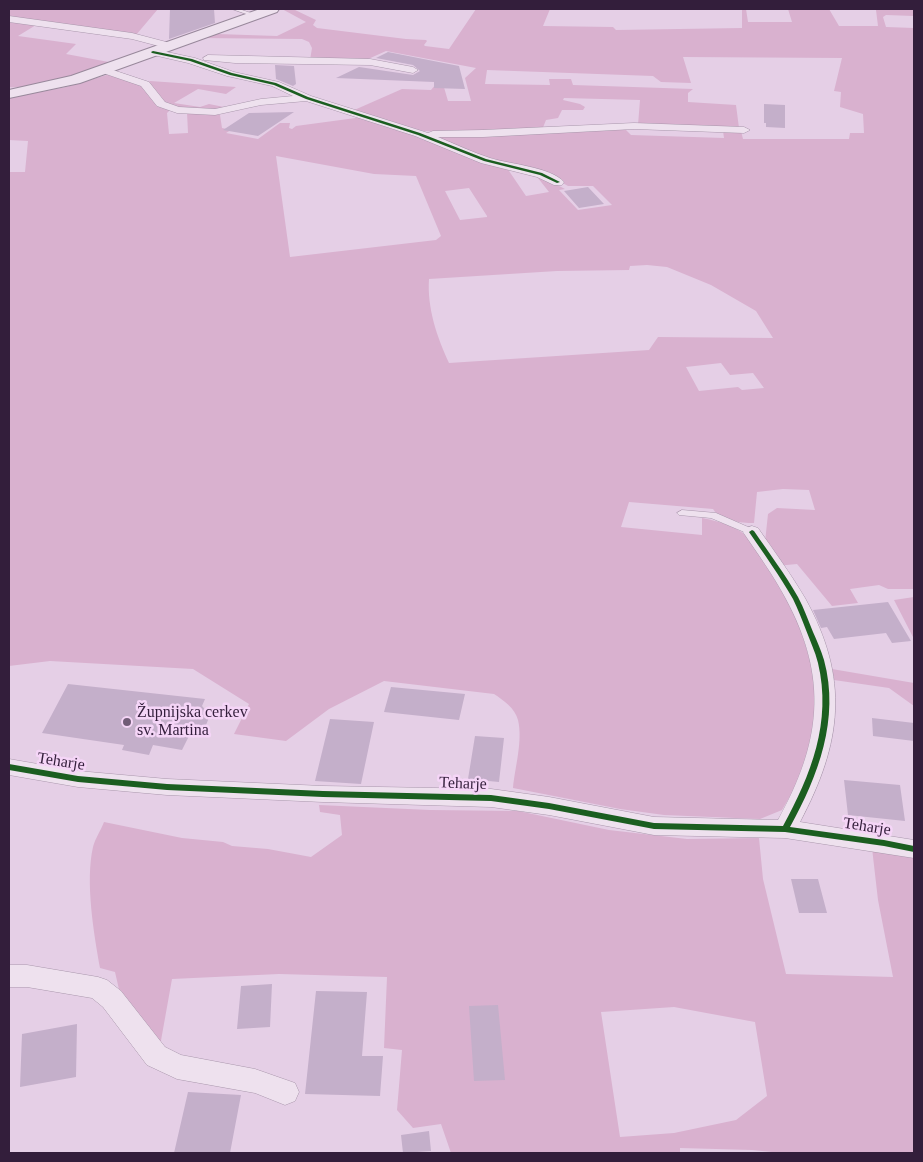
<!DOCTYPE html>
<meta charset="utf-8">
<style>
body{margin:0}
#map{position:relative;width:923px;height:1162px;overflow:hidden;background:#e5cfe6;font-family:"Times New Roman",serif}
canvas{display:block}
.frame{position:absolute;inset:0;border:10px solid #331e3b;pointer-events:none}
</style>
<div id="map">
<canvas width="923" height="1162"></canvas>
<div class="frame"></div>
</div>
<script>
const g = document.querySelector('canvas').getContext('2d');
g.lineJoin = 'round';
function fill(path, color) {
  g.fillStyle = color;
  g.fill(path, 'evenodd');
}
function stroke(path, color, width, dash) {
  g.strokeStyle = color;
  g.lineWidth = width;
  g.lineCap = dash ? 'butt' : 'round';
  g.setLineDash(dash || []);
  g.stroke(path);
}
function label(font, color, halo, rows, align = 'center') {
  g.font = font + ' "Times New Roman",serif';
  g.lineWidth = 5;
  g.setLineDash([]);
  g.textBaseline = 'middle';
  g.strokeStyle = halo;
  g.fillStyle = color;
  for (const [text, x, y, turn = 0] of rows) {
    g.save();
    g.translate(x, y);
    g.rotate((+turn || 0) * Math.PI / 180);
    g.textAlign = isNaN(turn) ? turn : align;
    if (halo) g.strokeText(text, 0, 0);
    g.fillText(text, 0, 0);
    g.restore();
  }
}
fill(new Path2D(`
 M9,9h149l-22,26 -127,-17z
 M279,9h14l23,11 -3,5 4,3 89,11 20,1 1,1 -3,4 1,1 24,3 27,-40h74l-7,17 70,1 3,3 126,-2v-19h4l2,13h44l-4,-13h41l10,17h39l-2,-16 -2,-1h40v7l-28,-1 -3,2 3,10 28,1v564l-1,-3h-25l-9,-4 -29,4 8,14 -26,3 -35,-42 -21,2 -11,-24 3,-28 9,-6 38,2 -6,-20 -26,-1 -26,3 -3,31c-13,0 -33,-2 -41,-14l-84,-7 -8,25 81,8v-17c17,3 37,9 49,22l44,71 15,49 8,9 -2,55 -16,55 -18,31 -22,9 -96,-4 -44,-6 -107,-21c2,-21 10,-47 5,-68 -3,-12 -15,-20 -24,-26l-110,-13 -55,28 -43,32 -52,-7 15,-30 -56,-35 -143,-8 -41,5v-494h16l3,-31 -19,-1v-42l57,-11 44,-13 26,7 34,29 -3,3 2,21 19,-1 -1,-21 31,2 2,1 2,13 9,2 -5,3 32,6 22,-16h10l-1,5 3,1 4,-3 67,-9 144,51 19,28 23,-4 -15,-19 31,16 -6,1 19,20 34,-5 -19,-19h-25l-14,-8 -56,-16 -62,-24 4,-2 183,-9 8,8 93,3 -1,-7h18l2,8h106l1,-6h14l-1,-19 -23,-7 1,-15 -7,-1 8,-33 -159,-1 8,26 -30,-1 -8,-6 -166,-6 -2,14 65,1 -1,-6h22l2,6 120,4 -5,4v9l48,3 3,23 -101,-3 2,-25 -76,-2 -1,2 17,4 5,3 -2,3h-21l-4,8 -12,2 -4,10 -78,3 -40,-2 -14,-2 -58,-18 50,-22 29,1 5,-6h7l5,17h23l-6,-23 11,-10 -90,-17 -20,9h-56l2,-12 -3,-6 -7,-3 -104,-1zM282,9l24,13 -29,14 -60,-2zM276,156l98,18 42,2 25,60 -5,4 -146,17zM469,188l18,28v1l-27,3 -15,-29zM647,265l20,2 44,18 45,26 17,27 -115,-1 -9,13 -200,13c-12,-26 -22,-55 -20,-84l128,-8 72,-1 1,-4zM721,363l9,12 23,-2 11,15 -22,2 -4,-3 -39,4 -13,-24z
 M9,20l27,5 -18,11 58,8 -10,10 48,9c-30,10 -74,26 -105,24z
 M150,81l86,6 -10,7 -28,-5 -24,14 26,4 9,-3 20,4 -4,2 -51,-3 -11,-4 -16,-20z
 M914,597v42l-20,-39z
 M832,669l82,14v23l-25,-18 -55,-8z
 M319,805l111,5 88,1 91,19 78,9 72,-1 4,41 23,95 107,3 -15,-77 -6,-52 42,9v296h-132l-30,-3 -72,-2v5h-229l-10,-29 -28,4 -16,-18 5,-60 -18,-2 3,-71 -108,-3 -107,5 -12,67 -39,-48 -6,-26 -15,-4c-6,-34 -15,-86 -7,-121 2,-8 8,-17 11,-25l78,16 41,4 9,4 36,3 43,8 31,-22 -2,-20 -20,-3zM674,1007l81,15 12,74 -31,24 -62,13 -54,4 -19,-125z`), '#d9b1cf');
fill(new Path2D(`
 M170,9h44l1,14 -46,16z
 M388,52l71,14 6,23 -31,-1v-6l-98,-4 23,-11 54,8 7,-4 -7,-6 -37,-7z
 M275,65l19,1 2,18 -3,2 -17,-7z
 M764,104l21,1v23l-19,-1v-4h-2z
 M294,112l-36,24 -35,-6 26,-17z
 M588,187l16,17 -25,4 -15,-17z
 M888,602l23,39 -19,2 -6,-10 -52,6 -7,-12 -6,1 -8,-18z
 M68,684l137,15 -3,7 8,9 -6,15 -14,4 -8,16 -29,-5 -4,10 -27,-5 2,-5 -82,-12z
 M391,687l74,7 -6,26 -75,-8z
 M872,718l42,5v18l-41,-5z
 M330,719l44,3 -13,62 -46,-3z
 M475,736l29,2 -5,44 -31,-3z
 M844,780l56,5 5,36 -57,-6z
 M791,879h27l9,34h-28z
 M272,984l-2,43 -33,2 4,-43z
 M316,991l51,1 -5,64h21l-3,40 -75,-2z
 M498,1005l7,75 -31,1 -5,-75z
 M77,1024l-1,53 -56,10 2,-53z
 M188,1092l53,3 -11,58h-56z
 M429,1131l2,20 -28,2 -2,-18z`), '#c4afca');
const service = new Path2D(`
 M232,9h7l18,6 -5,1z
 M682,510l34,3 39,17 2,2 -2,2h-6l-38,-16 -32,-3 -2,-2z`);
const minor = new Path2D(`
 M9,16l123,17 42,11 1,2 -5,3 -38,-10 -123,-17z
 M153,49l42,9 39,14 45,10 32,14 117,37 5,-2 50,-1 151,-7 110,4 6,3 -6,3 -110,-4 -151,8h-45c17,7 34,15 52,21 19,6 61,9 74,24l-2,3h-8l-17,-8 -56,-14 -66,-27 -109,-35 -45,4 -46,10 -38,-2 -20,-7 -16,-20 -41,-14 -1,-2 5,-3 45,15 16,20 14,5 36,2 46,-10 32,-3 -21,-10 -45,-10 -39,-13 -39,-9 -1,-2z
 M208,55l162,4 43,8 5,3 -5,3 -43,-8 -135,-2 -31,-3 -1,-2z
 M752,526l6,2c16,23 33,46 47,70 45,81 37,145 -5,224l114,18v18l-129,-20 -131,-3 -105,-20 -58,-8 -168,-5 -156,-7 -89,-8 -69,-12v-16l69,12 89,8 156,7 168,3 58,8 105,20 124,3c43,-77 51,-141 8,-221 -12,-23 -28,-45 -43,-67l3,-4z
 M9,965h18l71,12 9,3 14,11 44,56 16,8 74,14 40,14 4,9 -4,9 -10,4 -30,-12 -78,-14 -30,-14 -44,-58 -11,-9 -65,-11h-18z`);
const secondary = new Path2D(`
 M260,9h19l-2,3 -197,71 -71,15v-8l62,-14z`);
stroke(service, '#a997ac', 1);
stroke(minor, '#a997ac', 1);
stroke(secondary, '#98889b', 2);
fill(service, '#eee1ee');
fill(minor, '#eee1ee');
fill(secondary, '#eee1ee');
fill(new Path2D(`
 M153,51l39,8 40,14 44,10 32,14 112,36 66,26 56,14 18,9 -3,1 -17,-8 -56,-14 -66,-26 -112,-36 -32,-14 -44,-10 -40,-14 -38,-8 -1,-1z
 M752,530l2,1c15,22 31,43 44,66 6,11 10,23 15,35 4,9 8,18 11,28 16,59 -6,116 -34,167l94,13 30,6v6l-30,-6 -99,-14 -131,-3 -105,-20 -58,-8 -168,-4 -156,-7 -89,-8 -69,-12v-6l69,12 89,8 156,7 168,4 58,8 105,20 129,3c28,-51 49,-104 35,-163 -3,-12 -8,-22 -12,-33 -4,-10 -8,-21 -13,-31 -13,-23 -29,-45 -44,-67z`), '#1b5e20');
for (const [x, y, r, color] of [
 [127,722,5,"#715c77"]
]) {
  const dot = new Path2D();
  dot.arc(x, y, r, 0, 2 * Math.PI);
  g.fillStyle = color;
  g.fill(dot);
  stroke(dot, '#f5d5f7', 2);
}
label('16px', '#331e3b', '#f5d5f7', [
 ["Župnijska cerkev",137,713],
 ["sv. Martina",137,731]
], 'left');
label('16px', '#331e3b', '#f5d5f7', [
 ["Teharje",61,762,9],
 ["Teharje",463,784,2],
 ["Teharje",867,827,9]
]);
</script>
